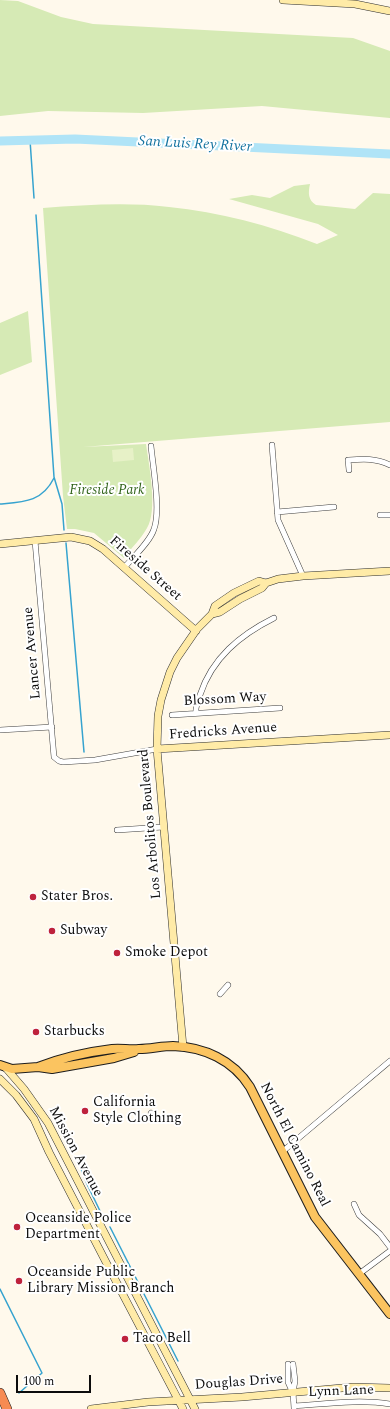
<!DOCTYPE html>
<style>
body{margin:0}
#map{position:relative;width:390px;height:1409px;overflow:hidden;background:#fff9ec;font-family:Spectral,serif}
canvas{display:block}
.scale{position:absolute;left:16px;top:1375px;width:75px;height:18px;box-sizing:border-box;border:2px solid #0c0c0c;border-top:0;padding-left:5px;font-size:12px;line-height:14px;white-space:nowrap;color:#0c0c0c;-webkit-text-stroke:3px #fff;paint-order:stroke}
</style>
<div id="map">
<canvas width="390" height="1409"></canvas>
<div class="scale">100 m</div>
</div>
<script>
const g = document.querySelector('canvas').getContext('2d');
g.lineJoin = 'round';
function fill(path, color) {
  g.fillStyle = color;
  g.fill(path, 'evenodd');
}
function stroke(path, color, width, dash) {
  g.strokeStyle = color;
  g.lineWidth = width;
  g.lineCap = dash ? 'butt' : 'round';
  g.setLineDash(dash || []);
  g.stroke(path);
}
function label(font, color, halo, rows, align = 'center') {
  g.font = font + ' Spectral,serif';
  g.lineWidth = 4;
  g.setLineDash([]);
  g.textBaseline = 'middle';
  g.strokeStyle = halo;
  g.fillStyle = color;
  for (const [text, x, y, turn = 0] of rows) {
    g.save();
    g.translate(x, y);
    g.rotate((+turn || 0) * Math.PI / 180);
    g.textAlign = isNaN(turn) ? turn : align;
    if (halo) g.strokeText(text, 0, 0);
    g.fillText(text, 0, 0);
    g.restore();
  }
}
fill(new Path2D(`
 M0,0l18,1 43,16 32,7 260,14 37,13v67l-128,-12 -119,7 -95,-2 -48,5z
 M310,184c-2,9 -2,16 6,21l39,4 18,-16 17,1v228l-307,25 63,-3c3,21 12,67 1,84 -6,11 -16,20 -23,30l-30,-25 -19,-4h-8l-4,-33 -20,-288c42,-3 84,-6 126,-1 50,5 100,18 148,37l21,-9 -20,-11 -89,-25 23,-4 18,3 24,-12z
 M28,311l4,51 -32,13v-52z`), '#d6eab5');
fill(new Path2D(`
 M133,448l1,12 -21,2 -1,-12z`), '#e7f1c7');
stroke(new Path2D(`
 M30,140l4,58
 M36,215l18,262 8,27 2,26
 M0,504c24,-2 42,-2 54,-26
 M66,543l18,209
 M79,1164l8,20 14,29 4,3
 M110,1227l68,134
 M0,1289l42,84 -23,20`), '#36a3cf', 1.5);
stroke(new Path2D(`
 M0,141l75,-2 315,15`), '#b0e4f7', 9);
const street = new Path2D(`
 M272,445l6,75 25,56
 M349,470l-1,-10c15,-1 28,-2 42,5
 M277,512l57,-5
 M380,515h10
 M35,541l19,216 5,4 4,1 32,-2 62,-11
 M124,568c9,-11 26,-26 30,-39 7,-18 -1,-62 -3,-83
 M196,713c-1,-6 2,-12 4,-18 12,-37 40,-60 74,-77
 M172,715l108,-7
 M0,730l52,-3
 M117,830l46,-3
 M220,994l8,-9
 M151,1113l1,1
 M282,1152l108,-91
 M354,1204l5,11 21,19 10,13
 M359,1274l31,-23
 M288,1364v18l4,9
 M293,1364l2,17 -2,11 1,16
 M294,1406c31,-2 64,-7 96,-2`);
const secondary = new Path2D(`
 M283,0l72,4 35,7
 M0,544l71,-7 19,4 13,8 93,82
 M212,614l3,-8 19,-13 25,-12 7,2 12,-4 25,-3 87,-5
 M157,749l233,-14
 M183,1047l-26,-298 1,-33 3,-16 9,-28 7,-14 20,-29 15,-15 8,-2 20,-13 22,-11 4,-5
 M5,1067l19,22 24,34 147,286
 M0,1079l16,16 18,24 15,33 59,114 75,143
 M91,1409l57,-7 94,-5 111,-10 37,1`);
const primary = new Path2D(`
 M0,1065l12,4 26,-2 14,2 62,-11 20,-6
 M38,1067c23,-9 49,-15 74,-18 9,-1 18,1 27,0 11,0 23,-3 34,-3 31,1 60,14 77,41l65,130 75,97`);
const highway = new Path2D(`
 M0,1393l7,16`);
stroke(street, '#3f3f3f', 6);
stroke(secondary, '#2e2e2e', 8);
stroke(primary, '#1d1d1d', 10);
stroke(highway, '#1d1d1d', 10);
stroke(street, '#fff', 5);
stroke(secondary, '#ffeba7', 7);
stroke(primary, '#fbc460', 8);
stroke(highway, '#f78b52', 9);
for (const [x, y, r, color] of [
 [33,897,4,"#be223c"],
 [52,931,4,"#be223c"],
 [117,953,4,"#be223c"],
 [36,1032,4,"#be223c"],
 [85,1111,4,"#be223c"],
 [17,1227,4,"#be223c"],
 [19,1281,4,"#be223c"],
 [125,1339,4,"#be223c"]
]) {
  const dot = new Path2D();
  dot.arc(x, y, r, 0, 2 * Math.PI);
  g.fillStyle = color;
  g.fill(dot);
  stroke(dot, '#fff', 1.5);
}
label('italic 14px', '#33651c', '#fff', [
 ["Fireside Park",107,491]
]);
label('14px', '#0c0c0c', '#fff', [
 ["Fireside Street",145,569,41],
 ["Lancer Avenue",33,653,-95],
 ["Blossom Way",225,700,-3],
 ["Fredricks Avenue",223,732,-4],
 ["Los Arbolitos Boulevard",151,824,-95],
 ["North El Camino Real",294,1145,63],
 ["Mission Avenue",75,1152,62],
 ["Douglas Drive",239,1383,-4],
 ["Lynn Lane",341,1392,-2]
]);
label('14px', '#0c0c0c', '#fff', [
 ["Stater Bros.",41,897],
 ["Subway",60,931],
 ["Smoke Depot",125,953],
 ["Starbucks",44,1032],
 ["California",93,1103],
 ["Style Clothing",93,1119],
 ["Oceanside Police",25,1219],
 ["Department",25,1235],
 ["Oceanside Public",27,1273],
 ["Library Mission Branch",27,1289],
 ["Taco Bell",133,1339]
], 'left');
label('italic 15px', '#1473a0', '#fff', [
 ["San Luis Rey River",195,145,3]
]);
</script>
